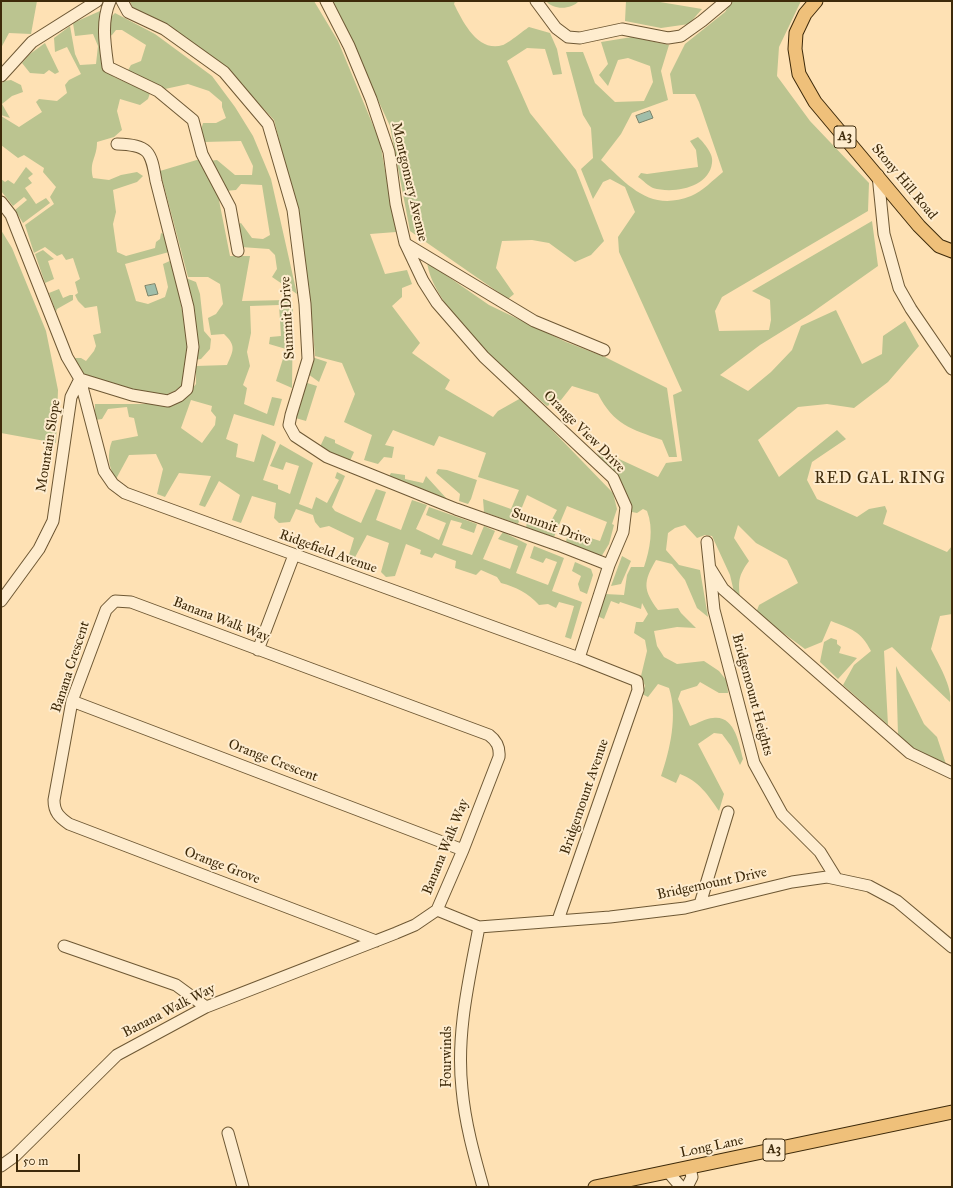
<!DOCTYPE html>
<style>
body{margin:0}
#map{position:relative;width:953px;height:1188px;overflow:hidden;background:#fee1b4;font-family:"IM FELL Great Primer",serif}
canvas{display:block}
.frame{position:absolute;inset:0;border:2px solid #3e2a0a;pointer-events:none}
.scale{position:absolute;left:16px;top:1154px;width:64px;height:18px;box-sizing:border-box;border:2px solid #3e2a0a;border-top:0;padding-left:5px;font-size:12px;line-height:14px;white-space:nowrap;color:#3e2a0a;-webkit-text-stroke:3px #feecce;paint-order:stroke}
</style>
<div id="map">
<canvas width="953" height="1188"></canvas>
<div class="frame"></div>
<div class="scale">50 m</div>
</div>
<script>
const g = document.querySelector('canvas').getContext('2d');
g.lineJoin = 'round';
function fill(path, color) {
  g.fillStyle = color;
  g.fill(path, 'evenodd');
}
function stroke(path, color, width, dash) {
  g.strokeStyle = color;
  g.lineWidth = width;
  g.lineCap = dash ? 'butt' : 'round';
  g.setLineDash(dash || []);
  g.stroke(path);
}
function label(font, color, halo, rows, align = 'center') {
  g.font = font + ' "IM FELL Great Primer",serif';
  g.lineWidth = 4;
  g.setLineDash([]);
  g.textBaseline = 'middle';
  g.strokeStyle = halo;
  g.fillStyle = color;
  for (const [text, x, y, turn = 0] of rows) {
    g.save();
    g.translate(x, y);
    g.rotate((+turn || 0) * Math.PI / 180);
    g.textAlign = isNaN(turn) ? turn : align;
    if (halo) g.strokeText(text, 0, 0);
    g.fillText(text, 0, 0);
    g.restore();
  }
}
fill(new Path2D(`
 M1,1h36l-6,33 -22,-1 -8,15z
 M130,1h184l24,40 42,101 16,90 -26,2 15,40 22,-4 5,14 -10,4v9l-10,9 28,37 -8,10 38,27 -5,9 48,28 5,-6 23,-13 92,95 4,16 -5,15 2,1 -5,19 -8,13 -32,-12 -3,-4 3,-10 31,10 7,-19 -40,-16 -13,31 -28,-9 1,-6 4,1 2,-5 17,5 7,-13 -30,-15 -9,22 2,1 -2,6 -34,-12 -1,-13 28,10 8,-19 -41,-13 8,-24 -47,-17 -5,10 -41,-16 -8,15 9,2 -2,11 -8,-1 -6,7 -14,-4 8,-25 -28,-13 11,-28 -13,-31 -27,-7 -5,-58 -24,-131 -12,-47 -47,-51 -94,-60z
 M332,1h123l-1,3c9,18 24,49 49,41 4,-1 20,-14 26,-18l21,6 7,16 5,25 -9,1 -8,-26 -18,-1 -20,13 23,52 46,57 28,71 -13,14 -16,7 -26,-19 -17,-3 -30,1 -6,27 18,26 -6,5 -98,-68 -20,-105z
 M546,1h33c-8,9 -26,9 -33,0z
 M626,1h28l48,8 -13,15 -28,4 -36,-7z
 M732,1h69l-22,46 -2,29 33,45 59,62 -1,28 -146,86 -7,14 4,20 50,-1 2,-10 -1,-20 -18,-9 120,-70 6,45 -68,48 -50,31 -40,30 28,16 23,-19 21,-22 9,-24 35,-16 26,54 20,-10 1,-18 22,-15 14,25 -31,36 -34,26 -27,-4 -29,3 -40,33 21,37 58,-47 9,9 -34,23 -5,18 10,19 40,18 12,-8 16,-3 2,5 -4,13 64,28 5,-6v68l-12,2 -9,33c7,14 22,39 19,53l-58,-55 -8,4 4,74 -45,-40 11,-20 17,-14c-10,-20 -20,-22 -40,-30l-9,21 -17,7 -49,-36 3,-8 39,-22 -11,-23 -31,-17 -18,-18 -4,13 15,23c-10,14 -11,19 -9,36l-6,-5 -4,-17 -18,-39 -7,-1 -8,3 -12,-13 -10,3 -7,5 -2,17 13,15 21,5 8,47 -11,-9 -12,-28 -13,-16 -16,-4c-13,22 -13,30 2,50l20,-2 3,5 15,15 -19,-1 -23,4 3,15 7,11 13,7 27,-3 15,10 8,10 1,12h-9l-19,-11 -3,4 -16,5 -3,8 12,27c7,-2 16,-8 23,-8 22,-3 26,26 30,41l-3,6 -9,-19 -9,-12 -8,-1 -16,11 26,50 -5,17c-11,-16 -20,-30 -39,-37l-4,9 -15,-7c9,-26 17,-61 8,-88l-11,-4 -10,13 -6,-3 3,-8 -4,-10 6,-25 -2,-11 -11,-7 2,-11h7l5,-8 -6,-11 -1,6 -21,-7 -1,2 -8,-3 -7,18 -7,-3 8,-22 19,1 3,-20 4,-8h13c6,-18 10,-38 3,-56l-4,-2 -6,4 -5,-1c-3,-12 -7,-25 -15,-35 -7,-10 -15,-12 -20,-24l7,-1 54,25 8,-14 16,-2 -9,-66 9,-4 -63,-139 -1,-15 17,-25 -10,-25 -15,-8 -7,3 -10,17 -12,-30 12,-11 -2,-30 -8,-13 -17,-63h17l12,31 20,19 29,-1 9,-19 -3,-16 -22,-8 -10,2 -10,26 -9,-11 9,-11 -7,-22 31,-5 37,8 -8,26 7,29 -36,13 -11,21 -20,26c28,26 49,52 90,36 11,-4 23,-17 32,-24l-24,-70 -4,-8h-22l-3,-20 15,-30 40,-32z
 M100,11l-1,30 3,26 12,10 36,16 -2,6 -8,6 -20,-6 -3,12 5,19 -8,7 -17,5c0,16 -8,19 -4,36l16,2 12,-5 16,-3 6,4 -6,6 -24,8 3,22 -3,12 4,28 9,4 29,-8 1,-6 4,-3 1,-6 5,2 3,17 -44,12 11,37 12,3 17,-7 3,-10 -5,-23 9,-4 17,85 -5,42 -19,8 -39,-4 -39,-13 -7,-6 -5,-14h6l5,3 8,-10 2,-5 -3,-11 8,-2 -4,-27 -12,2 -7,-7 -3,-6 3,-2 -3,-11 5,-3 -7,-21 -7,2 -4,-6 -5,2 -12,-9 -11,6 -9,-28 29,-21 -4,-7 6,-10 -13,-15 1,-4 -20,-13 -6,3 -17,-13v-29l18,11 23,-15 -6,-10 3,-3 18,2 10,-8 -2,-8 4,-5 12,-6 -14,-27 -12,5 -1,-14 16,-12 5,28 5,11 16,-1 2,-18 -5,-12 -18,2 -2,-13z
 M115,13l40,21 57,42 23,31 18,29 18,43 26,115 -25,-17 5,-8 -2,-14 -6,-6 -28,-2 -5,-22 5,-2 11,15 11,1 7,-4 -8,-50 -21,-1 -5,6 -11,1 -16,-30 8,-1 18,15h17l1,-9 -12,-25 -37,1 -3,-12 2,-7h13l10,-5 -4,-11v-5l-13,-11 -21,-7 -23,5 -38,-17 4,-7 10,-4 5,-16 -24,-15h-6l-4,5 -4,2v-17z
 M45,43l14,29 -4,2 -6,-4 -5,4 -14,-1 -8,-10 8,-9z
 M11,80l10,5 2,7 -11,4 -10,8 8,14 -9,-3v-31l3,-3z
 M698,137c6,6 16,17 14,26 -3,25 -39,31 -59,25 -5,-2 -10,-8 -15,-11l3,-4 6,1 51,-7 -2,-17 -6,-9z
 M200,159l16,26 14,71h20l-8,45 46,-1 5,5 -1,83 -16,-7 10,-32 -17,-5 1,-7 11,-1 -2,-31 -29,1 1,27 -4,19 3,14 -7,19 4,3 -3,16 23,10 5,-17 10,2 -8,27 -40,-12 -8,25 12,5 -2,13 18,5 8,-28 14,8 -13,38 15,5v4l12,5 9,-28 -13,-4 -3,8 -13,-4 10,-22 33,19 -14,41 13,5 4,-12 11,6 12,-23 -4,-2 2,-6 8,4 -13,31 3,4 26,12 15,-34 10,3 -10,28 25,10 11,-30 15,5 -11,24 23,11 7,-17 -20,-8 3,-8 48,17 -3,9 -14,-5 2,-5 -11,-3 -9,25 30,10 12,-29 11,5 -12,28 27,10 8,-23 -20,-7 5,-7 24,12 -11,29 32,12 9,-23 -11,-4 -3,5 -13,-5 4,-12 30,12 -12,33 30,11 -11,37 -6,-2 9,-31 -15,-4 -3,6 -8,-4 -9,1c-11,-12 -23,-18 -38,-22l-4,-6 -16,-7 -5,5 -21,-7 1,-7 -21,-8 -3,5 -12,-4 1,-4 -15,-6 -11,32 -9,1 -5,-5 8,-29 -22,-8 -15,28 -4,-5 6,-20 -25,-12 -9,2 -5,-6 -2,-7 -17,-6 -6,13 -11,1 -5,-5 2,-15 -24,-7 -11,27 -9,-3 8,-25 -21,-14 -14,26 -6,-2 12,-29 -32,-3 -14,24 -8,-3 6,-25 -7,-15 -27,1 -13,24c-8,-12 -9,-25 -4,-38l26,-5 -4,-18 -5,-1 -2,-10 -19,2 -6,10 -7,1v-16h77l12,-6 12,-14v-18l31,-1c6,-14 10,-19 -3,-31l-13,1 -3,-17 8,-4 7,-10 -3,-20 -12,-7h-20l-28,-106zM191,400l21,6 -1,5 5,6 -1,8 -13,18 -21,-15z
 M26,167l7,7 -5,4 4,5 -7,5 11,16 10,-6 4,5 -27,20 -8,-13 12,-10 -3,-3 -11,9 -12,-15v-12l4,3 3,-2 6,4z
 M1,230l11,18 34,83 12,59 -2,53 -55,-10z
 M43,250l11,9 -6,2 6,18 -9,4 -10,-29z
 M427,262l62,43 77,37 39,15 62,31 10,69h-8l-7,-17c-31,-11 -48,-15 -64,-46l-26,-8 -11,14 -14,6c-36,-32 -114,-96 -120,-144z
 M183,277l13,5 4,12 4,37 7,8 -1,10 -9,10 -6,1z
 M59,289l4,9 7,-3h3v5l-16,9 -1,3 -7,-19z
 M312,357l15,5 -8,20 -11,-8z
 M304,382l13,4 -11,35 -14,-4z
 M325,436l10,4v3l19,9 -5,11 -30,-14z
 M438,469l9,1 30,10 -6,19 -3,5 -9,-3 1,-7 -24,-21z
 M391,473l14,2v4l18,4 3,-7 21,23 -59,-21z
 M622,556l9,5 -10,23 -10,2z
 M575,562l16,7 2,6 -6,19 -7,-3 -2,-7 3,-8 -9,-5z
 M831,638l6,2v4l4,3 -2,6 18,5 -19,21 -18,-17 4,-20z
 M896,666l28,58 13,13 10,30 -30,-14 -19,-18z`), '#bbc490');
const water = new Path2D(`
 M650,111l3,7 -14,5 -3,-7z
 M155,284l3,10 -10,2 -3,-10z`);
fill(water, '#a0beaa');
stroke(water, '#79836a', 1);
const minor = new Path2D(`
 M110,1c-9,20 -5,44 -2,66l50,24 35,29 9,34 28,53 8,44
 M122,1l6,11 36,17 60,43 44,52 25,86 12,94 3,55 -17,56 -2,10 6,11 32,21 129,52 102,36 51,20
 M326,1l23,45 22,53 18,53 7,52 9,39 18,38 14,22 47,54 129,121 13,29 -3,25 -14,33 -30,93
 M536,1l20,27 12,9 12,1 42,-9 46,9 13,-2 21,-15 24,-20
 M1,76l31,-34 65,-41
 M878,175l6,59 15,54 12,21 41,60
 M1,202l10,13 56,142 13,22 24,92 9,13 12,9 454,165 58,23 1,9 -80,230
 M406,244l128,77 70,29
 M80,379l52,16 36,6 11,-5 8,-7 6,-42 -5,-40 -32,-126c-5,-30 -7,-36 -39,-37
 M707,542l7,68 40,153 28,51 38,38 16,26
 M710,568l13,21 187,164 42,20
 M1,601l38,-52 14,-28 18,-124 9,-18
 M258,650l36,-95
 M72,701l391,149
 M700,904l28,-92
 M437,910l42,17 131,-10 75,-9 107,-26 35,-5 42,9 28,15 55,46
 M479,927c-10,53 -23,107 -17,162 3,34 12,66 21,98
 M64,946l112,39 30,22
 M228,1133l15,54
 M1,1166l14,-10 102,-101 89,-48 190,-74 19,-8 22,-15 26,-60 36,-93c1,-10 -2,-16 -10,-22l-358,-133 -16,-1 -9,9 -34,91 -18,99c0,12 5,17 15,24l307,117
 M669,1173l12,14
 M687,1187l5,-10 -2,-9`);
const major = new Path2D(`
 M816,1l-11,13 -9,19 -1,16 4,25 16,28 104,124 20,20 13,5
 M595,1187l357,-75`);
stroke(minor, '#6e5834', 13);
stroke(major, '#3e2a0a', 15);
stroke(minor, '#feecce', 11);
stroke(major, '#efc07a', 13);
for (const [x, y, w] of [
 [845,137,22],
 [774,1150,22]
]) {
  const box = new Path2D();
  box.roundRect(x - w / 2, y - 11, w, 22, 3);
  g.fillStyle = '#feecce';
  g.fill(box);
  stroke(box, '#3e2a0a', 1);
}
label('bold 13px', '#3e2a0a', null, [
 ["A3",845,137],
 ["A3",774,1150]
]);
label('14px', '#3e2a0a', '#feecce', [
 ["Montgomery Avenue",409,182,77],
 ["Stony Hill Road",904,182,50],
 ["Summit Drive",288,318,-93],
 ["Orange View Drive",584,432,45],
 ["Mountain Slope",49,446,-81],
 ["Summit Drive",551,527,20],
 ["Ridgefield Avenue",328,552,20],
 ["Banana Walk Way",221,620,21],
 ["Banana Crescent",71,667,-72],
 ["Bridgemount Heights",752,695,75],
 ["Orange Crescent",273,761,21],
 ["Bridgemount Avenue",585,797,-71],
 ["Banana Walk Way",446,847,-68],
 ["Orange Grove",222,866,21],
 ["Bridgemount Drive",712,884,-12],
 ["Banana Walk Way",169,1011,-27],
 ["Fourwinds",448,1057,-90],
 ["Long Lane",712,1147,-12]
]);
g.letterSpacing = '1px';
label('16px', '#3e2a0a', '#feecce', [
 ["RED GAL RING",880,479]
]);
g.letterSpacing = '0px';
</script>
